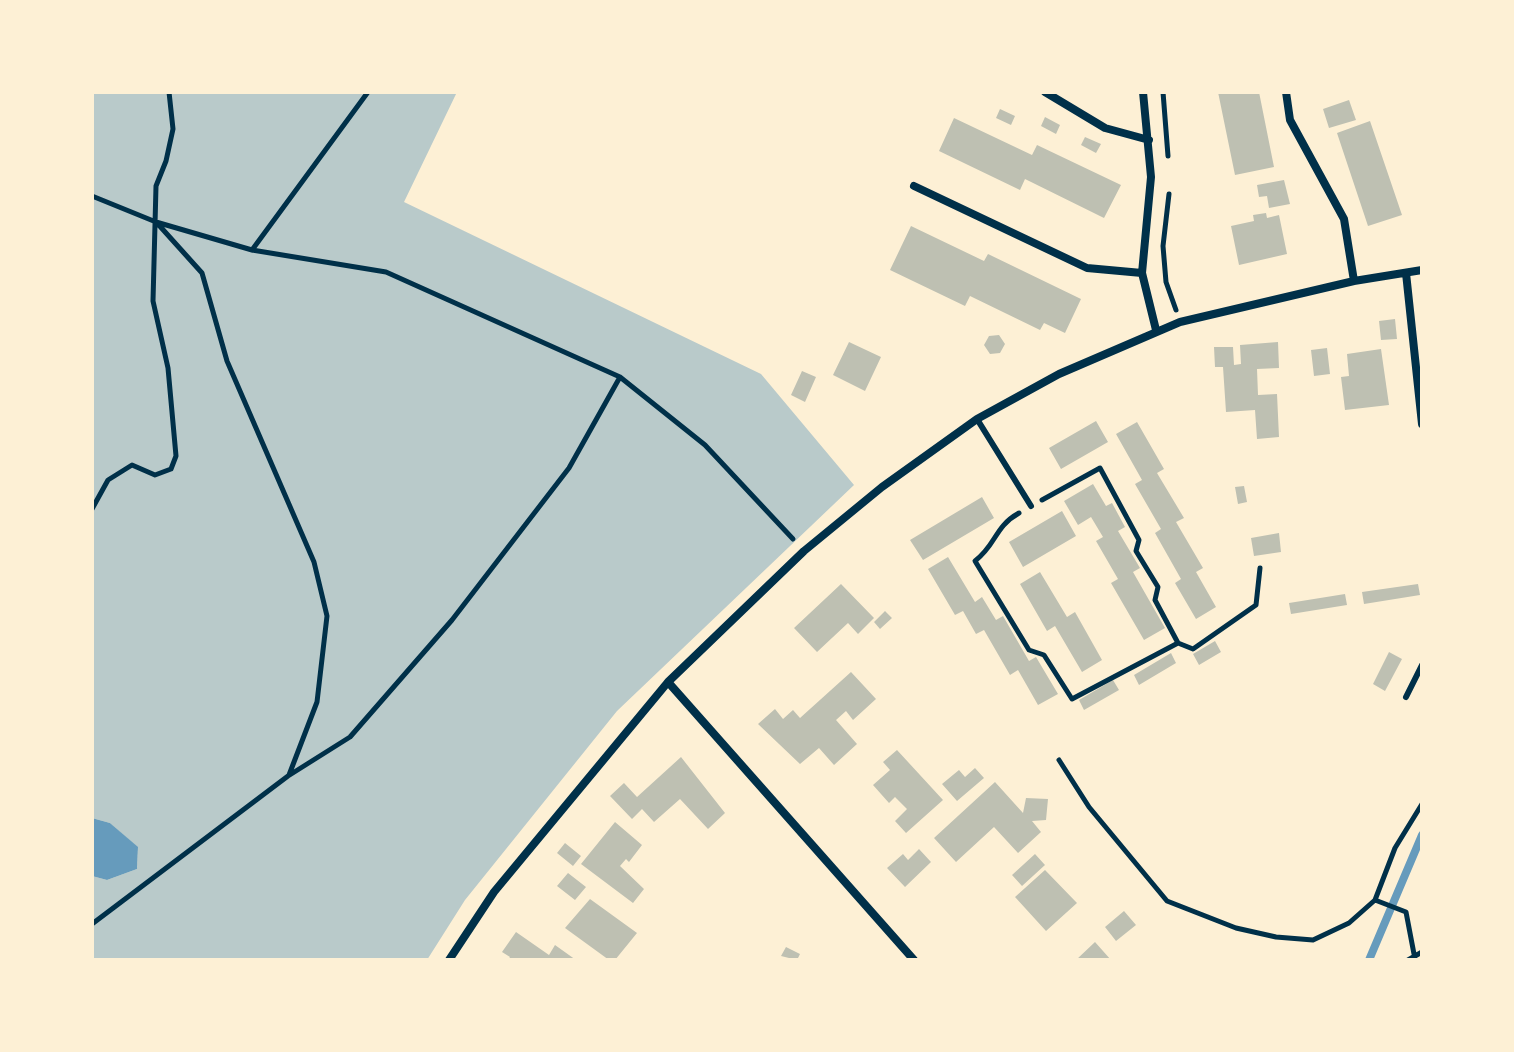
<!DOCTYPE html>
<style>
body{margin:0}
#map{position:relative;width:1514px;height:1052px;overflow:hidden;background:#fdf0d5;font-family:Overpass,sans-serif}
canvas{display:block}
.frame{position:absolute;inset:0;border:94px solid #fdf0d5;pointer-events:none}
</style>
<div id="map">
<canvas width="1514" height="1052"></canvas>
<div class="frame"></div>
</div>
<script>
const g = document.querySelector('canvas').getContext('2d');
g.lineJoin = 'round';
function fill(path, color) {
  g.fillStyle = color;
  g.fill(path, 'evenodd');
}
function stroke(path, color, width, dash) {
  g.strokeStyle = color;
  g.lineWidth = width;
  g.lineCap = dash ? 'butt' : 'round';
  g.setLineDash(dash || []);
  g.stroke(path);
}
fill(new Path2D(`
 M92,92h365l-53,110 357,172 93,111 -237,226 -152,189 -38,60h-335v-84l15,4 30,-11 1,-21 -28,-25 -18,-5z`), '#b9caca');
fill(new Path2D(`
 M92,818l18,5 28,24 -1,22 -30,11 -15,-4z`), '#669bbc');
stroke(new Path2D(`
 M1369,960l53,-125`), '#669bbc', 8);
fill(new Path2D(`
 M1218,92h41l15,75 -39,8z
 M1349,100l7,20 -27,8 -6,-19z
 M1000,109l15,7 -4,9 -15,-7z
 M1045,117l15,8 -4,9 -15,-8z
 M954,118l78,37 5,-10 84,40 -17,33 -79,-39 -5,11 -81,-39z
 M1370,121l32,94 -34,11 -31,-93z
 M1085,137l16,7 -5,9 -15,-8z
 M1284,180l6,24 -21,4 -2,-12 -8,1 -2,-12z
 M1266,213l1,5 12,-3 8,39 -48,11 -8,-39 23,-5 -1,-6z
 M911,226l73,35 4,-7 93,45 -16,34 -21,-10 -4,7 -70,-34 -5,10 -75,-36z
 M1395,319l2,20 -16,1 -2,-19z
 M999,335l6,9 -5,9 -10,1 -6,-9 5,-9z
 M849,342l32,15 -16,34 -32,-16z
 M1278,342l1,26 -22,1 1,26 19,-1 2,43 -22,2 -2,-29 -29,2 -3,-45h-8l-1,-20h19l1,18 7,-1 -1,-19z
 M1327,348l3,26 -16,2 -3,-26z
 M1381,349l8,56 -44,5 -4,-33 8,-1 -2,-22z
 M802,371l14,6 -11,25 -14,-7z
 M1096,421l12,21 -47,27 -12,-21z
 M1137,422l27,47 -7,4 27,45 -8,4 27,46 -7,4 20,35 -20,12 -21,-36 6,-4 -26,-46 6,-4 -26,-45 7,-4 -26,-46z
 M1093,484l13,22 6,-3 13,24 -7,4 22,37 -7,4 32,56 -21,12 -33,-57 7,-4 -22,-38 7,-4 -12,-20 -13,8 -14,-24z
 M1244,486l3,16 -9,2 -3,-17z
 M982,497l12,21 -71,42 -13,-20z
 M1062,511l14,25 -53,31 -14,-25z
 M1279,533l2,19 -27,4 -3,-18z
 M948,557l27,45 7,-5 14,23 7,-4 26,45 7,-4 22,37 -20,11 -20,-35 -8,5 -26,-45 -8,4 -13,-23 -8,4 -27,-46z
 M1040,572l27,45 8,-5 27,48 -20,12 -27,-46 -8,5 -27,-47z
 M841,584l33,34 -16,16 -10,-11 -31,29 -23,-24z
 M1418,584l2,11 -56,9 -2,-12z
 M1345,594l2,11 -56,9 -2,-11z
 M885,611l7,7 -12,11 -6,-7z
 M1215,641l6,11 -22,13 -6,-11z
 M1389,652l13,7 -17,32 -12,-7z
 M1171,653l5,10 -37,22 -5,-10z
 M851,672l25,27 -23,21 -7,-9 -10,9 21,24 -23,21 -15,-17 -19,16 -42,-40 17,-15 8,10 10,-9 7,8z
 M1113,680l6,10 -35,20 -5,-10z
 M897,750l46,50 -37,33 -11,-12 12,-12 -12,-12 -6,6 -16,-18 17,-15 -7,-8z
 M681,757l44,56 -17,16 -28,-30 -26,23 -12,-13 -10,10 -22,-23 14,-13 13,14z
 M975,768l9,10 -27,23 -15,-17 17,-14 6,7z
 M995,782l28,31 3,-15 22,1 -2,21 -14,1 9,11 -23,21 -24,-26 -38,35 -22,-24z
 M615,822l27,23 -13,17 -3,-3 -6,7 24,23 -11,14 -52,-39z
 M565,843l16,13 -8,10 -16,-13z
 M919,849l12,13 -26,25 -18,-19 16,-14 5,6z
 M1035,854l10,11 -23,21 -10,-11z
 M1045,870l32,33 -31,28 -31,-34z
 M568,873l18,14 -11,13 -18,-14z
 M590,899l47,34 -22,27h-6l-44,-32z
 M1124,911l12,14 -20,16 -11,-14z
 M516,932l33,23 6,-10 21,15h-68l2,-3 -8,-5z
 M1095,942l16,18h-35z
 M786,947l14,7 -3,6 -16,-4z`), '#bec0b2');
stroke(new Path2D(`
 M1163,92l5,64
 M1169,194l-6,52 3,36 10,28
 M92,196l64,26 96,28 134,22 234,105 85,68 88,94
 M157,223l45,50 25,88 87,201 13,54 -10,86 -28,73
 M252,250l116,-158
 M1042,500l58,-32 39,72 -3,11 22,36 -3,13 23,43
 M92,509l16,-29 24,-15 23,10 16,-6 5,-13 -8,-88 -15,-67 3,-115 10,-25 7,-32 -4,-37
 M1019,513c-25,14 -22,31 -44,48l54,89 15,5 28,44 106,-56 15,6 63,-44 4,-37
 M1059,760l30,47 78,94 69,27 40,9 37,3 36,-17 26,-23 20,-52 27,-44
 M1375,900l31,12 8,42
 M92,924l196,-148 62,-39 102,-117 117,-152 51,-91
 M1408,960l14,-8`), '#003049', 5);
stroke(new Path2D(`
 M977,419l54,87
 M1406,697l16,-32`), '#003049', 6);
stroke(new Path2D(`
 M1045,92l60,36 44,12
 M1143,92l8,85 -9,96 14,57
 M1286,92l4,28 54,99 10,62
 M914,186l173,82 55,5
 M1406,273l16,151
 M668,682l246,278
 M449,960l45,-68 174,-210 136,-131 78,-64 95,-68 82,-45 121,-52 174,-41 68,-11`), '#003049', 8);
</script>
